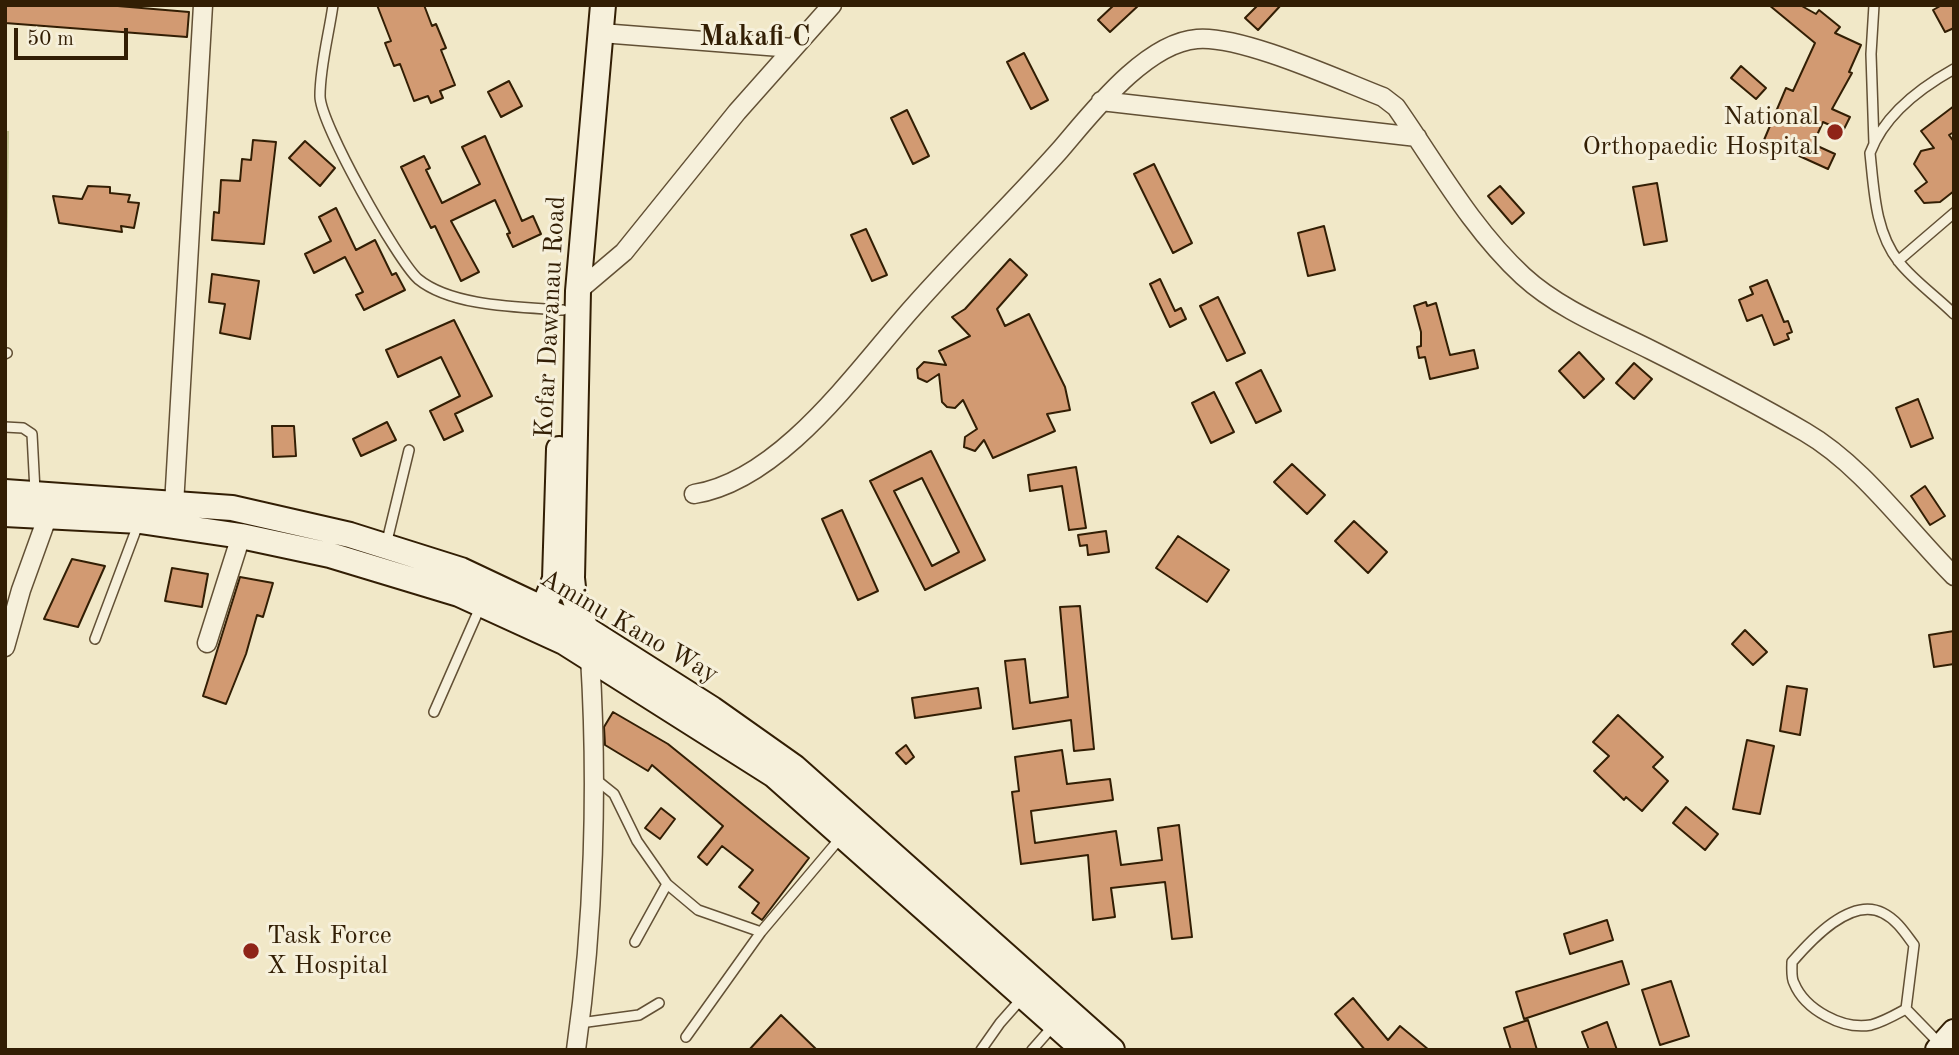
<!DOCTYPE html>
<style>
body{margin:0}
#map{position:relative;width:1959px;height:1055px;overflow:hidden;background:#f1e8c8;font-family:"Old Standard TT",serif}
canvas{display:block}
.frame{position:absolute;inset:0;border:7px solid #321e04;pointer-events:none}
.scale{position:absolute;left:14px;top:28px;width:114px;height:32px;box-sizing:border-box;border:4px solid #321e04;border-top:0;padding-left:9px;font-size:21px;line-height:24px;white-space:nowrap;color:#321e04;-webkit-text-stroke:5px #f6f0db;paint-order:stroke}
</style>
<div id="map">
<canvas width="1959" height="1055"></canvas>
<div class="frame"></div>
<div class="scale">50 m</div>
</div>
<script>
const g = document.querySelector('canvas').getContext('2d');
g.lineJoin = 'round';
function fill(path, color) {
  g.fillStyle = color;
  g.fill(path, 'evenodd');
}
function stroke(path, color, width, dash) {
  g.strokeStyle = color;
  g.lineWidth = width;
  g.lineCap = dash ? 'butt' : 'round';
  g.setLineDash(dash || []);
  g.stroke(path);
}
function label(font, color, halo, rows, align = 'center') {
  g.font = font + ' "Old Standard TT",serif';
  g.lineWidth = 6;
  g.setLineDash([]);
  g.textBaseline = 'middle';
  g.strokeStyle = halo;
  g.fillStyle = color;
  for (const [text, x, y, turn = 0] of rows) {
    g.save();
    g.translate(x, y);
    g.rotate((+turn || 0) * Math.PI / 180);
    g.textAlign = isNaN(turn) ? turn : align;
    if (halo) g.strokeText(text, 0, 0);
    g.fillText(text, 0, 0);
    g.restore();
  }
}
fill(new Path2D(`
 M5,131h4l-2,159h-2z`), '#c2c390');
const building = new Path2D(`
 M5,5h101l83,7 -2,25 -182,-14z
 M377,5h47l8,21 4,-2 10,24 -5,2 14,35 -15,6 3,7 -12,5 -3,-7 -14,5 -14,-37 -6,2 -9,-23 6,-2z
 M1114,5h25l-29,27 -12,-12z
 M1258,5h23l-23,25 -13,-12z
 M1769,5h31l16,9 3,-4 21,17 -5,6 26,12 -12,27 3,1 -20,36 18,8 -7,14 -20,-9 -10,22 22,10 -7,15 -64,-29 22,-52 7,3 22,-48z
 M1942,5h12v23l-9,4 -12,-22z
 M1024,53l24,47 -17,9 -24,-47z
 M1741,66l25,22 -10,11 -25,-21z
 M509,81l13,25 -21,11 -13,-25z
 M1954,106v26l-5,3 5,7v49l-14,11 -16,1 -9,-12 12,-9 -13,-18 7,-13 13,-3 -13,-17z
 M907,110l22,46 -16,8 -22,-46z
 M485,136l37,85 11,-5 8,18 -28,13 -6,-13 3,-1 -15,-33 -44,21 28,51 -18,9 -26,-55 -4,2 -30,-61 23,-11 6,12 -4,2 16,33 38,-19 -18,-37z
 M253,140l23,2 -12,102 -52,-4 2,-28 5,1 2,-33 19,1 2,-22 9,1z
 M305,141l30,27 -15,18 -31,-28z
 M1154,164l38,79 -19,10 -39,-79z
 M1657,183l10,58 -23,4 -11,-58z
 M88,186l22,1v6l20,2 -2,7 11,1 -5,25 -13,-2 1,6 -63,-9 -6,-27 29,3z
 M1500,186l24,27 -12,11 -24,-28z
 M336,208l20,42 19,-10 17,35 4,-2 9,17 -41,20 -8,-15 7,-3 -18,-35 -31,16 -9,-19 26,-13 -12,-24z
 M1324,226l11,44 -27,6 -10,-43z
 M866,229l21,46 -15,6 -21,-46z
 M1010,259l17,16 -30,34 8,17 24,-12 36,73 5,23 -23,4 8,17 -62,27 -9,-18 -9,11 -11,-4 1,-10 12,-8 -14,-29 -8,8 -8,-1 -5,-5 -3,-28 -12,8 -9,-4 -1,-9 7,-7 22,3 -7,-14 31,-15 -18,-19 13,-8z
 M212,274l47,7 -9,58 -30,-6 5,-29 -16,-2z
 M1160,279l15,32 6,-3 5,11 -16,8 -20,-43z
 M1767,280l17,42 4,-1 4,11 -5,2 2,5 -15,6 -12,-30 -15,6 -8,-21 14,-6 -3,-7z
 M1218,297l27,56 -18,8 -27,-55z
 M1426,302l1,4 9,-3 14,52 24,-5 4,18 -48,11 -5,-22 -6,1 -2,-11 4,-1v-14l-7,-26z
 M454,320l38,76 -37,18 8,17 -19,9 -14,-29 30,-15 -19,-39 -43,20 -12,-27z
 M1579,352l25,27 -20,19 -25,-27z
 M1634,363l18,16 -18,20 -18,-16z
 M1261,370l20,41 -25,12 -20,-40z
 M1214,392l20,40 -23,11 -19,-40z
 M1918,399l15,39 -22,9 -15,-39z
 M387,422l9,18 -35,16 -8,-17z
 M272,426h22l2,30 -23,1z
 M931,451l54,109 -60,30 -55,-109zM922,478l37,74 -27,14 -38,-75z
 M1292,464l33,31 -18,19 -33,-32z
 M1076,467l10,61 -17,2 -7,-44 -32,5 -2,-16z
 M1925,486l20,30 -15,9 -19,-29z
 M842,510l36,81 -20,9 -36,-81z
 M1354,521l33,31 -19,21 -33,-32z
 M1106,531l3,21 -21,3 -1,-10 -7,1 -2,-11z
 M1178,536l51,34 -22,32 -51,-34z
 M72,559l33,7 -27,61 -34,-8z
 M172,568l36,6 -6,33 -37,-6z
 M240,577l33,6 -10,34 -6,-2 -11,39 -20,50 -23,-8z
 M1080,606l14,143 -20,2 -3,-31 -58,9 -8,-68 20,-2 5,44 38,-6 -8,-90z
 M1745,630l22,22 -14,13 -21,-21z
 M1954,631v33l-20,3 -5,-32z
 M1787,686l20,3 -7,46 -20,-4z
 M978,688l3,20 -66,10 -3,-20z
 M613,712l55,32 141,114 -47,62 -10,-7 7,-10 -20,-16 14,-17 -31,-24 -15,19 -9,-8 25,-31 -71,-61 -4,6 -43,-26 -1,-18z
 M1618,715l45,42 -10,10 15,14 -26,30 -16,-14 -2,3 -30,-29 15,-15 -16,-14z
 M1747,740l27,6 -14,68 -27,-5z
 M906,745l8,12 -8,7 -10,-11z
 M1062,750l5,34 43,-5 3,21 -82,11 4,32 81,-12 5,34 41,-5 -4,-32 21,-3 13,112 -20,2 -7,-57 -54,6 4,29 -22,3 -5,-65 -67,9 -9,-72 7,-1 -4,-34z
 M1686,807l32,27 -13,16 -32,-27z
 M661,808l14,11 -15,20 -15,-11z
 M1607,920l6,20 -43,14 -6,-20z
 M1622,961l7,23 -105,35 -8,-27z
 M1671,981l18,55 -29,9 -18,-55z
 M1353,998l35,42 12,-14 29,24h-64l-30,-36z
 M781,1015l36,35h-68z
 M1528,1020l9,30h-26l-7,-22z
 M1607,1022l10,28h-28l-7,-18z`);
fill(building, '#d29a72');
stroke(building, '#321e04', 2);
const lane = new Path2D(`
 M333,5c-4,29 -13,61 -13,91 0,27 77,164 98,183 34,28 103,28 145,31
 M1954,69c-34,19 -70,46 -84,84 4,37 5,79 29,109 15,19 37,34 55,52
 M1874,144l-3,-90 3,-49
 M1898,261l56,-48
 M5,354l2,-1
 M5,427l18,1 9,6 3,57
 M386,545l23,-95
 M95,639l44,-117
 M434,712l47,-107
 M594,778l20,16 23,47 30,43 -32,58
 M667,884l31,26 63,22
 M1906,1009l8,-64c-9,-12 -17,-25 -31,-32 -32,-17 -72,27 -91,49 0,6 -1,16 2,21 11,27 49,47 77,42 12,-3 24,-10 35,-16l34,35
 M580,1023l59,-8 20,-12
 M686,1037l75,-105 81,-96
 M981,1050l19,-27 23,-26
 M1032,1050l22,-25`);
const street = new Path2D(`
 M601,33l192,15
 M1101,101l316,36
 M578,291l46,-39 113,-140 95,-107
 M694,494c89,-14 165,-127 221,-189 47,-53 98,-102 145,-155 31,-36 85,-107 137,-111 44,-4 142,41 186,58l13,10c40,57 75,121 127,169 36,33 84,52 128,74 52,26 104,53 154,82 57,33 103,98 149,144
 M174,505l29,-500
 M207,643l34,-107
 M5,647l16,-57 26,-72
 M576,1050c18,-126 22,-265 14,-393`);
const secondary = new Path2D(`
 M5,492l227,16 118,27 111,35 125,59 126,80 82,58 318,283
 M5,514l135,7 101,15 89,19 129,39 105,48 210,133 310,275
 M543,609l12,-30 4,-130
 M586,629l-12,-32 -2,-19 6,-287 25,-286
 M1938,1050l16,-18`);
stroke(lane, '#625035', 12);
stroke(street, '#625035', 21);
stroke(secondary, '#321e04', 28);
stroke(lane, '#f6f0db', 9);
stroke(street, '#f6f0db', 18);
stroke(secondary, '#f6f0db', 24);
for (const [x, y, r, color] of [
 [1835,132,9,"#8f2418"],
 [251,951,9,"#8f2418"]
]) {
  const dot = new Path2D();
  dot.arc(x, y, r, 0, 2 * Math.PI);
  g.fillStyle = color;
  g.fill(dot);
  stroke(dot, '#f6f0db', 2.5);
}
label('26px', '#321e04', '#f6f0db', [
 ["National",1819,117],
 ["Orthopaedic Hospital",1819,147],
 ["Task Force",267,936,"left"],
 ["X Hospital",267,966,"left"]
], 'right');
label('26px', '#321e04', '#f6f0db', [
 ["Kofar Dawanau Road",551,317,-87],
 ["Aminu Kano Way",629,627,30]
]);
label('bold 28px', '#321e04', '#f6f0db', [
 ["Makafi C",755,38]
]);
</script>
